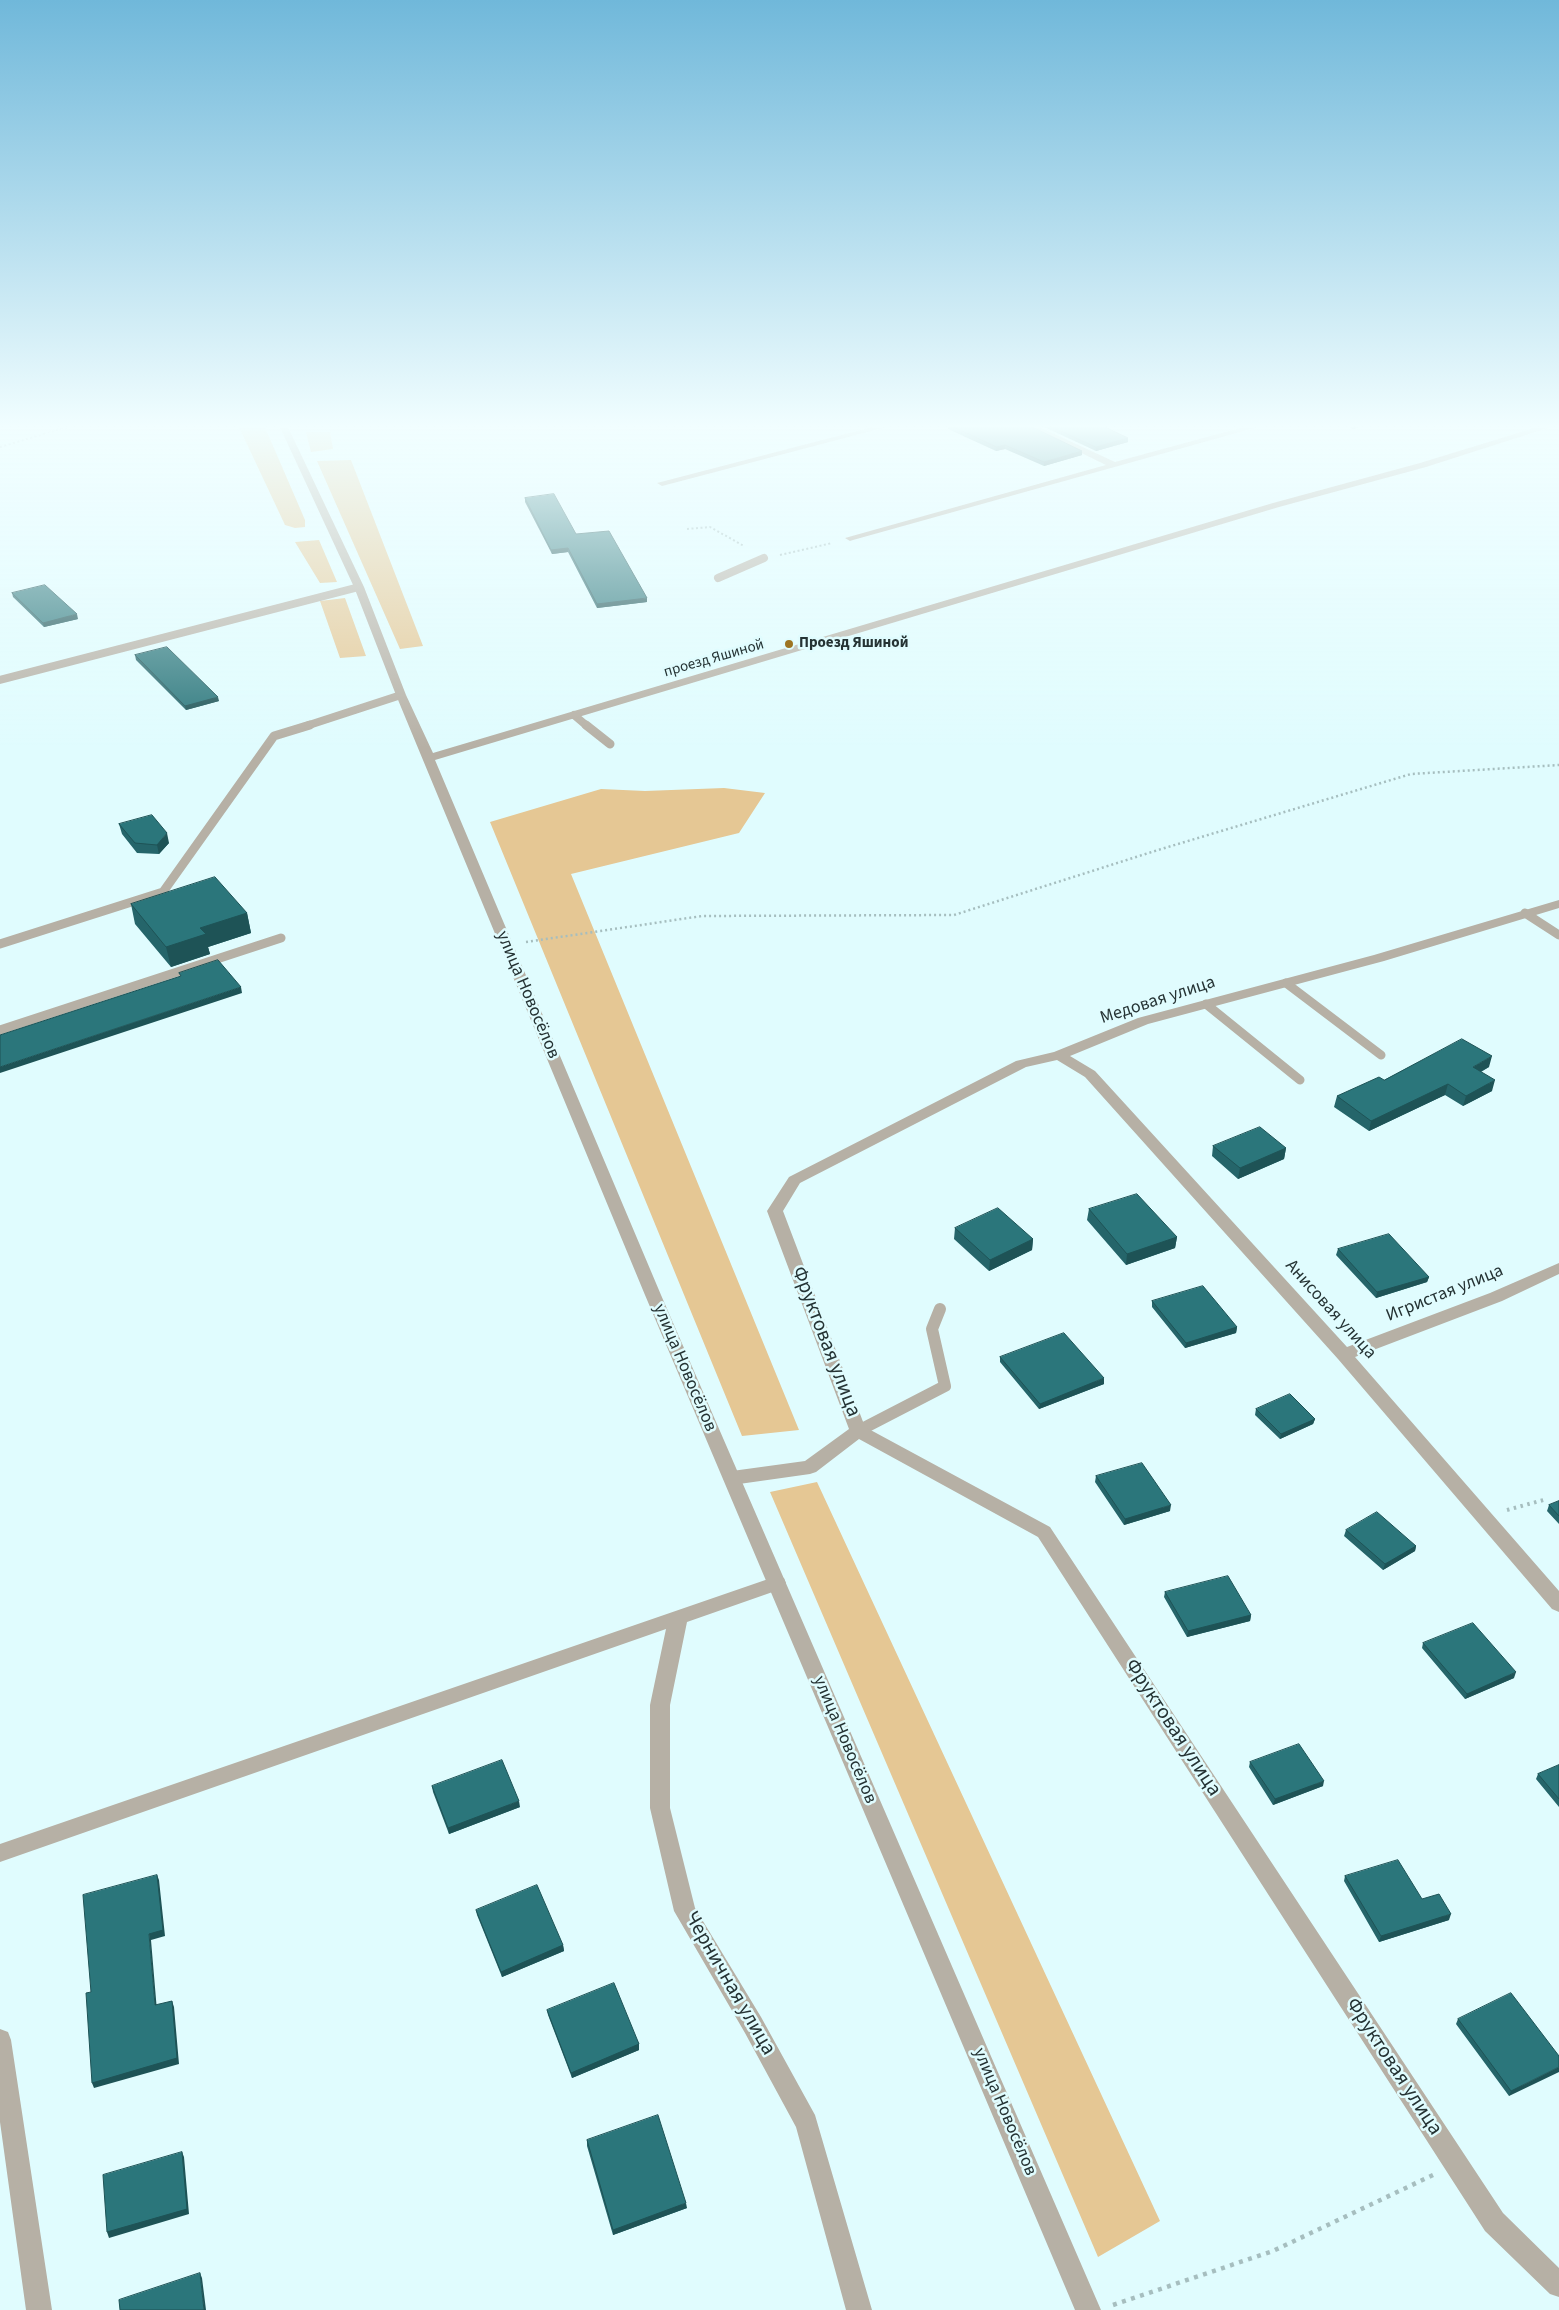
<!DOCTYPE html>
<meta charset="utf-8">
<style>
body{margin:0}
canvas{display:block;background:#e0fcfe}
</style>
<canvas width="1559" height="2310"></canvas>
<script>
const g = document.querySelector('canvas').getContext('2d');
g.lineJoin = 'round';
function fill(path, color) {
  g.fillStyle = color;
  g.fill(path, 'evenodd');
}
function stroke(path, color, width, dash) {
  g.strokeStyle = color;
  g.lineWidth = width;
  g.lineCap = dash ? 'butt' : 'round';
  g.setLineDash(dash || []);
  g.stroke(path);
}
function label(font, color, halo, rows, align = 'center') {
  g.font = font + ' "Source Sans 3",sans-serif';
  g.lineWidth = 5;
  g.setLineDash([]);
  g.textBaseline = 'middle';
  g.strokeStyle = halo;
  g.fillStyle = color;
  for (const [text, x, y, turn = 0] of rows) {
    g.save();
    g.translate(x, y);
    g.rotate((+turn || 0) * Math.PI / 180);
    g.textAlign = isNaN(turn) ? turn : align;
    if (halo) g.strokeText(text, 0, 0);
    g.fillText(text, 0, 0);
    g.restore();
  }
}
fill(new Path2D(`
 M238,425h26l41,95v7l-10,1 -10,-3z
 M306,432h24l3,17 -22,3z
 M351,460l72,186 -23,3 -83,-188z
 M319,540l18,42 -17,1 -25,-41z
 M345,598l21,58 -26,2 -20,-57z
 M724,788l41,5 -26,40 -168,41 228,556 -57,6 -252,-614 111,-33 44,2z
 M817,1482l343,739 -62,36 -328,-765z`), '#e5c794');
stroke(new Path2D(`
 M0,447l74,-22
 M687,529l23,-2 34,19
 M780,555l52,-12`), '#a6bebf', 2, [2, 2.5]);
stroke(new Path2D(`
 M526,942l176,-26 252,-1 204,-65 253,-76 148,-9`), '#a6bebf', 2.5, [2, 3]);
stroke(new Path2D(`
 M1507,1510l40,-11`), '#a6bebf', 4, [2.5, 4.5]);
stroke(new Path2D(`
 M1113,2305l160,-54 160,-76`), '#a6bebf', 4.5, [4, 5.5]);
stroke(new Path2D(`
 M718,578l46,-20
 M0,680l359,-93
 M574,715l13,11
 M306,726l95,-31`), '#b6b0a5', 8);
stroke(new Path2D(`
 M586,725l24,19
 M1525,913l34,22
 M0,944l163,-52 111,-156 36,-11
 M1286,983l95,72
 M1206,1004l94,76
 M0,1030l281,-92`), '#b6b0a5', 9);
stroke(new Path2D(`
 M858,1431l87,-45 -13,-57 8,-20`), '#b6b0a5', 12);
fill(new Path2D(`
 M880,425h14l-232,61 -5,-3z
 M1024,425h11l80,37 136,-37h14l-412,115 -3,1 -5,-3 261,-73z
 M1559,900v8l-175,53 -236,63 -78,32 25,15 252,276 143,-54 69,-30v11l-57,27 -147,56 204,234v21l-7,-3 -214,-250 -253,-282 -28,-17 -31,7 -226,116 -17,28 82,216 185,100 453,686 56,55v29l-9,-3 -65,-63 -447,-694 -179,-98 -43,33 -6,2 -78,11 -6,-2 -3,-5 3,-5 6,-2 73,-10 44,-32 -82,-218 22,-34 227,-116 38,-9 84,-34 236,-63z
 M777,1576l7,2 2,5 -2,5 -97,34 -17,83v103l25,100 66,109 54,98 57,195h-26l-50,-183 -51,-94 -71,-122 -24,-103v-103l16,-76 -666,233v-18z
 M0,2029l8,3 3,8 41,270h-26l-26,-188z`), '#b6b0a5');
fill(new Path2D(`
 M279,425h8l77,162 42,108 27,58 840,-250 147,-40 124,-38h13l-131,42 -147,40 -844,253 226,535 440,1015h-26l-430,-1015 -249,-600 -42,-108z`), '#b6b0a5');
fill(new Path2D(`
 M949,425l133,26v4l-38,11 -39,-17 -9,2 -48,-22z
 M1040,425h61l27,17 -32,9z
 M1344,425h21l-12,4z
 M525,498l122,104 -50,6 -29,-56 -16,2 -27,-52z
 M12,593l66,26 -34,8 -31,-30z
 M135,655l84,46 -33,9 -50,-50z
 M119,824l50,19 -10,11 -22,-1 -15,-19z
 M131,904l116,9 4,20 -43,14 2,7 -39,13 -36,-43z
 M1489,1067l-8,5 11,19 -29,15 -18,-11 -76,36 -35,-24 3,-11 47,-16z
 M1213,1146l73,2 -2,11 -46,20 -26,-23z
 M1089,1209l88,28 -2,11 -49,17 -39,-45z
 M955,1228l78,11 -1,11 -43,21 -35,-32z
 M1338,1249l91,28 -2,5 -51,16 -40,-43z
 M1152,1301l85,26 -1,6 -51,15 -33,-41z
 M1000,1357l104,27 -65,25 -39,-47z
 M1256,1409l59,10 -2,5 -33,15 -25,-24z
 M1096,1476l74,35 -46,14 -29,-43z
 M1559,1501v23l-12,-13 2,-6z
 M1346,1530l70,16 -1,5 -32,19 -39,-34z
 M1165,1592l86,23 -1,6 -63,16 -23,-40z
 M1423,1643l91,35 -49,21 -43,-51z
 M1250,1762l73,24 -50,19 -24,-38z
 M1559,1765v42l-23,-28 2,-5z
 M432,1786l88,21 -71,27 -16,-42z
 M1345,1876l77,23 27,21 -70,22 -35,-61z
 M476,1910l87,35 1,6 -62,26 -25,-62z
 M547,2010l92,34v6l-67,28 -24,-63z
 M1458,2019l101,37 -50,40 -53,-72z
 M587,2140l100,68 -74,27 -26,-89z`), '#25656a');
fill(new Path2D(`
 M1353,425h12l-12,4z
 M1128,438v4l-32,9v-4z
 M1005,445v4l-9,2 1,-4z
 M1082,451v4l-38,11v-4z
 M568,548v4l-16,2 -1,-4z
 M647,598v4l-50,6v-4z
 M77,614l1,5 -34,8 -1,-4z
 M218,697l1,4 -33,9 -1,-4z
 M167,833l2,10 -10,11 -2,-9z
 M247,913l4,20 -43,14 2,7 -39,13 -5,-20 34,-19z
 M241,987l1,6 -242,80v-6z
 M1492,1056l-3,11 -19,10 3,-10z
 M1495,1080l-3,11 -29,15 3,-10z
 M1448,1084l-3,11 -76,36 2,-10z
 M1286,1148l-2,11 -46,20 2,-11z
 M1177,1237l-2,11 -49,17 1,-11z
 M1033,1239l-1,11 -43,21 1,-11z
 M1429,1277l-2,5 -51,16 1,-6z
 M1237,1327l-1,6 -51,15 1,-5z
 M1104,1378v6l-65,25 1,-5z
 M1315,1419l-2,5 -33,15 1,-5z
 M1171,1505l-1,6 -46,14 1,-6z
 M1416,1546l-1,5 -32,19 2,-6z
 M1251,1615l-1,6 -63,16 1,-6z
 M1516,1672l-2,6 -49,21 2,-5z
 M1324,1781l-1,5 -50,19 2,-6z
 M519,1801l1,6 -71,27 -1,-6z
 M157,1875l2,5 6,56 -14,4 6,71 -2,-6 -6,-71z
 M1451,1914l-2,6 -70,22 2,-6z
 M563,1945l1,6 -62,26 -1,-5z
 M172,2001l2,6 5,57 -85,24 -2,-5z
 M639,2044v6l-67,28 -1,-5z
 M1559,2067v5l-50,24 2,-5z
 M182,2152l2,5 5,57 -80,24 -2,-6z
 M686,2203l1,5 -74,27v-5z
 M200,2273l2,5 4,32h-2z`), '#1e5356');
const building = new Path2D(`
 M950,425h78l54,26 -38,11 -39,-17 -8,2z
 M1048,425h53l27,13 -32,9z
 M554,494l22,40 33,-3 38,67 -50,6 -29,-56 -17,2 -26,-52z
 M45,585l32,29 -34,9 -31,-30z
 M167,647l51,50 -33,9 -50,-51z
 M152,815l15,18 -10,12 -22,-2 -16,-19z
 M215,877l32,36 -47,15 6,6 -40,13 -35,-43z
 M218,960l23,27 -241,80v-32l181,-59 -2,-3z
 M1462,1039l30,17 -19,11 22,13 -29,16 -18,-12 -77,37 -34,-25 42,-19 5,3z
 M1260,1127l26,21 -46,20 -27,-22z
 M1137,1194l40,43 -50,17 -38,-45z
 M998,1208l35,31 -43,21 -35,-32z
 M1389,1234l40,43 -52,15 -39,-43z
 M1203,1286l34,41 -51,16 -34,-42z
 M1064,1333l40,45 -64,26 -40,-47z
 M1290,1394l25,25 -34,15 -25,-25z
 M1142,1463l29,42 -46,14 -29,-43z
 M1559,1501v15l-10,-11z
 M1377,1512l39,34 -31,18 -39,-34z
 M1228,1576l23,39 -63,16 -23,-39z
 M1473,1623l43,49 -49,22 -44,-51z
 M1299,1744l25,37 -49,18 -25,-37z
 M502,1760l17,41 -71,27 -16,-42z
 M1559,1765v34l-21,-25z
 M1398,1860l24,39 17,-5 12,20 -70,22 -36,-60z
 M157,1875l6,55 -14,4 6,71 17,-4 5,57 -85,25 -6,-90 5,-1 -8,-97z
 M537,1885l26,60 -62,27 -25,-62z
 M614,1983l25,61 -68,29 -24,-63z
 M1511,1993l48,63v11l-48,24 -53,-72z
 M658,2115l28,88 -73,27 -26,-90z
 M182,2152l5,57 -80,23 -4,-57z
 M200,2273l4,37h-84l-1,-10z`);
fill(building, '#2b767b');
stroke(building, '#1e5356', 1);
const sky = g.createLinearGradient(0, 0, 0, 748);
sky.addColorStop(0, '#70b8da');
sky.addColorStop(0.57, '#f1feff');
sky.addColorStop(1, '#f1feff00');
g.fillStyle = sky;
g.fillRect(0, 0, 1559, 748);
for (const [x, y, r, color] of [
 [789,644,5,"#9d7422"]
]) {
  const dot = new Path2D();
  dot.arc(x, y, r, 0, 2 * Math.PI);
  g.fillStyle = color;
  g.fill(dot);
  stroke(dot, '#e0fcfe', 2);
}
label('bold 15px', '#253334', '#e0fcfe', [
 ["Проезд Яшиной",799,644]
], 'left');
label('15px', '#253334', '#e0fcfe', [
 ["проезд Яшиной",714,659,-16]
]);
label('18px', '#253334', '#e0fcfe', [
 ["улица Новосёлов",527,995,67],
 ["Медовая улица",1158,1001,-18],
 ["Игристая улица",1445,1294,-22],
 ["Анисовая улица",1330,1310,48],
 ["улица Новосёлов",684,1368,67],
 ["улица Новосёлов",844,1740,67],
 ["улица Новосёлов",1004,2112,67]
]);
label('21px', '#253334', '#e0fcfe', [
 ["Фруктовая улица",825,1342,69],
 ["Фруктовая улица",1172,1728,57],
 ["Черничная улица",729,1984,60],
 ["Фруктовая улица",1393,2067,57]
]);
</script>
